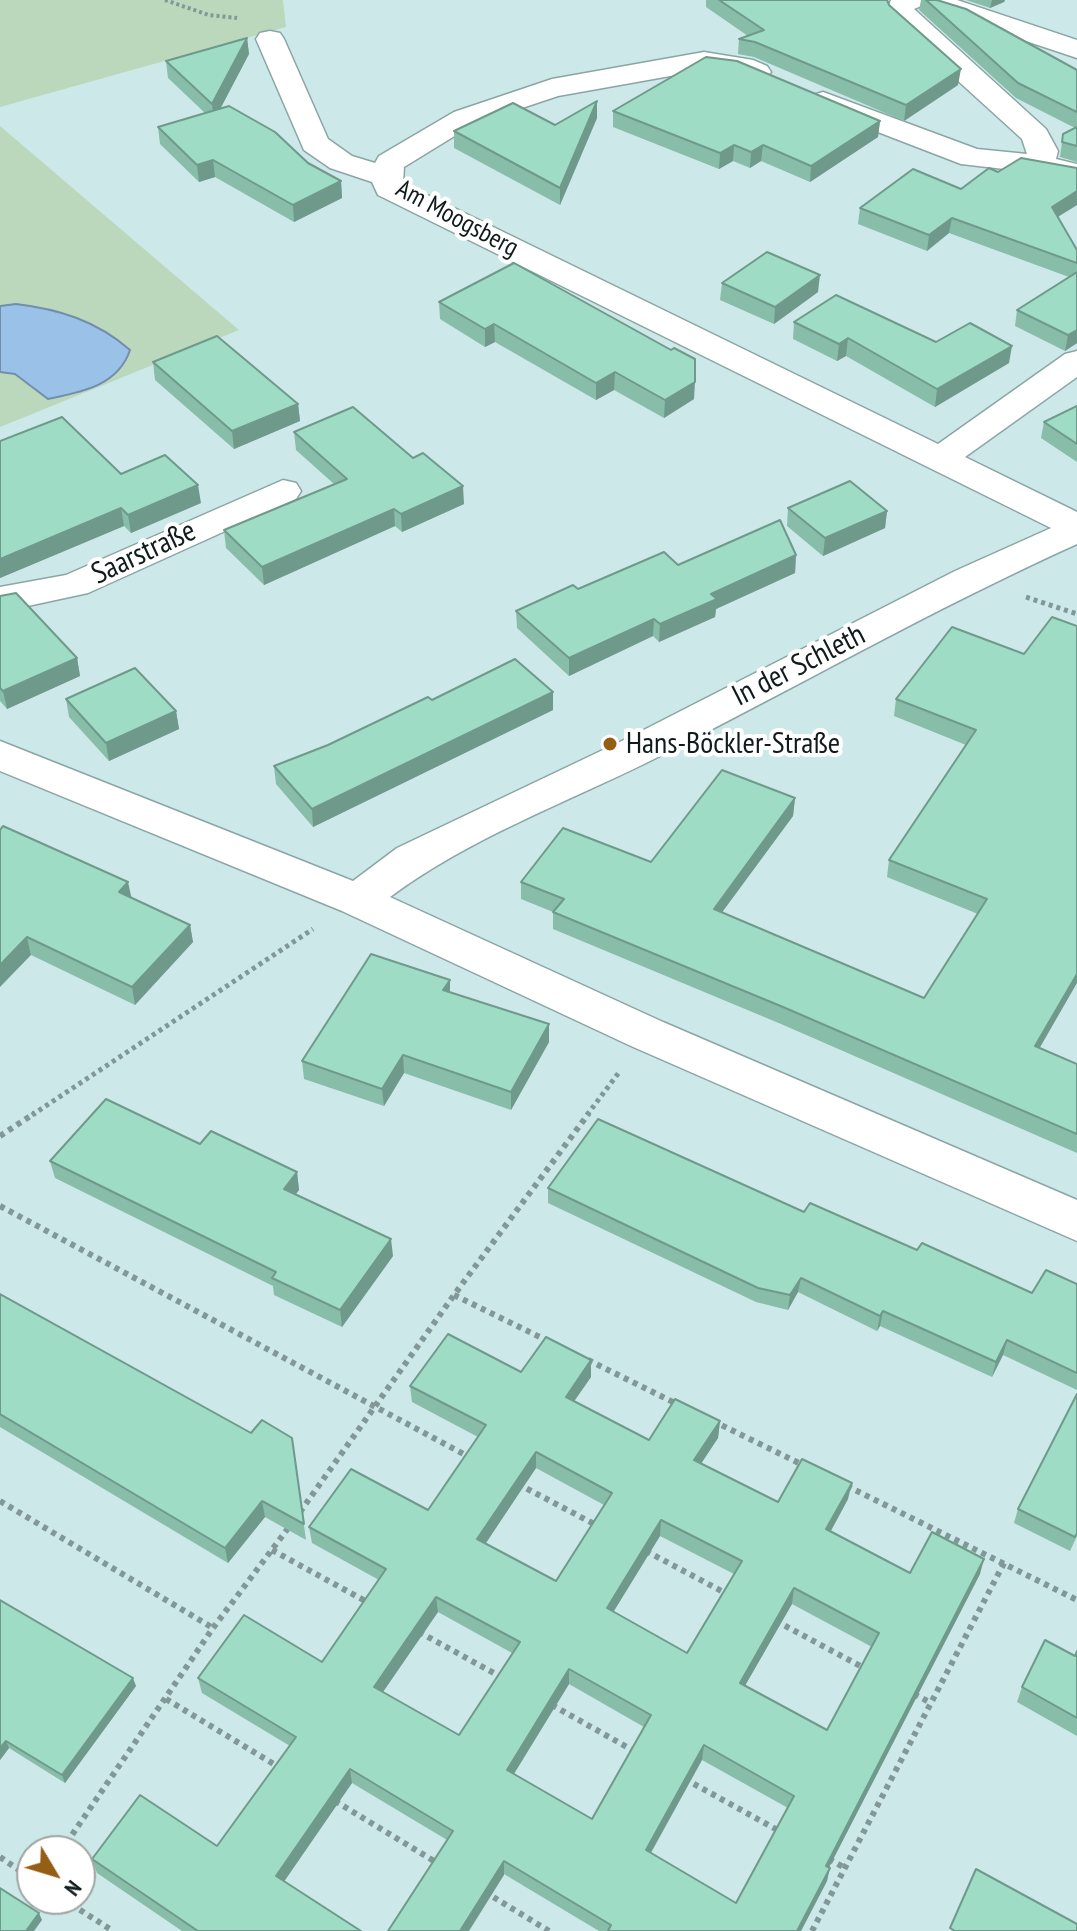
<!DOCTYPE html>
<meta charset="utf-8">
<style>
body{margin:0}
#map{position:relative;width:1077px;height:1931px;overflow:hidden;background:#cde8e8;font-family:"PT Sans Narrow",sans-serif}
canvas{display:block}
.north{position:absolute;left:16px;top:1835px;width:80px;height:80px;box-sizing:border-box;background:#fff;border:2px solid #a0a4a4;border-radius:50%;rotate:128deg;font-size:22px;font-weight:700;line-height:32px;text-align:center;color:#111b1b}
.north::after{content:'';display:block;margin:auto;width:28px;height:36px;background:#945e15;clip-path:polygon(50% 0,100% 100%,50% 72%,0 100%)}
</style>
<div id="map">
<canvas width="1077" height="1931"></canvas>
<div class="north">N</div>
</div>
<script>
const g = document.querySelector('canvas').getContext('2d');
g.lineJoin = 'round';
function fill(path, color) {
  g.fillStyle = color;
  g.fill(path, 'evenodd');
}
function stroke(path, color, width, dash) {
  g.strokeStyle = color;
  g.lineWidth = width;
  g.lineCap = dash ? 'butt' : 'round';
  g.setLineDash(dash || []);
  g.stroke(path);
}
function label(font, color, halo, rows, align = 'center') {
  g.font = font + ' "PT Sans Narrow",sans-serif';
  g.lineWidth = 8;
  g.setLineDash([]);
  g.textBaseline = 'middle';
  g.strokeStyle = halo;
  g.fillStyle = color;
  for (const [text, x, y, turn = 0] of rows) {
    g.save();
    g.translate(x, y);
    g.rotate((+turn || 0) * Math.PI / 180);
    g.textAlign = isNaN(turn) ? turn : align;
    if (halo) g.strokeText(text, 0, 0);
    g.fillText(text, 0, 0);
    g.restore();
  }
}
fill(new Path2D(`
 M0,0h283l3,27 -286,80z
 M0,126l239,204 -239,97z`), '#bbd8bc');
const water = new Path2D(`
 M16,304c43,5 81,17 114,46 -12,36 -49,42 -82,49l-33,-25 -15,-2v-66z`);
fill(water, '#9ac1e8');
stroke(water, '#718faa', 2);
const minor = new Path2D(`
 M891,0h66l120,40v18l-156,-52 -7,3 132,120 12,22 -2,8 21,5v18l-38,-9 -78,-9 -148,-57 -5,-6 5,-6 10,-3 154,57 50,5 -5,-15 -132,-120 -4,-6z
 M270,31l10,2 4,6 44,100 24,17 23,7 4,-7 75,-44 98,-33 152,-27 49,8 14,6 4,6 -4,6 -10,3 -20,-7 -33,-4 -146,26 -84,28 -70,43 -1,16 535,261 127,-90 12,-3v26l-112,80 112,55v32c-144,65 -282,144 -423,215 -88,44 -185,79 -264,138l273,125 414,178v41l-446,-195 -289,-135 -342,-140v-30l353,140 44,-33 229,-109 329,-168 96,-43 -673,-333 -6,-13 -42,-14 -26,-18 -48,-111 4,-6z
 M283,480l13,3 5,8 -5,8 -208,94 -88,19v-25l66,-12z`);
stroke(minor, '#8ba5a5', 3);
stroke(new Path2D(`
 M165,0l44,15 28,3`), '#829797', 4, [3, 3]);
stroke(new Path2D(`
 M1026,597l51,17
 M32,1115l281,-186
 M587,1115l33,-44`), '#829797', 5, [4, 4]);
stroke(new Path2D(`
 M0,1136l35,-23
 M0,1206l471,252
 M454,1295l96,47
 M588,1360l91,45
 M713,1421l92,45
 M518,1484l80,42
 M847,1486l230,114
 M0,1501l213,127
 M300,1512l154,-217 135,-182
 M272,1550l97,53
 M646,1551l83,44
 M776,1621l90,48
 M419,1632l82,45
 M914,1694l17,9
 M166,1699l116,70
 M552,1705l82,46
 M685,1779l96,53
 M335,1801l104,63
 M61,1851l152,-223 76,-101
 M0,1857l32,22
 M829,1859l16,9
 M485,1892l64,39
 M63,1899l50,32
 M812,1931l192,-368`), '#829797', 6, [5, 5]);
fill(minor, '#fff');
fill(new Path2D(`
 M706,0h182l1,5 69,80 -54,36 -150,-64 -16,-3 1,-15 9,-3 -42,-29z
 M921,0h16l140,70v92l-17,-5 3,-23 12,-6 -59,-30 -97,-88z
 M966,0h39l-1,2 -14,6z
 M247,38l2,16 -29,54 88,55 33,18 1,17 -48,24 -79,-45 -16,5 -39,-38 -2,-17 47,-14 -37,-35 -2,-17z
 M613,111l267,10 -2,16 -68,45 -49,-21 -11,7 -17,-7 -14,8 -106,-42z
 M597,118l-37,87 -106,-57v-17l101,-6z
 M1077,168v37l-19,12 19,33v93l-12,8 -50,-25 2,-16 52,-33 -120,-44 -22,18 -69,-27 2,-16 101,-19 37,-17z
 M722,283l96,9 -44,32 -54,-24z
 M439,302l255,97 -30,19 -50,-28 -18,10 -101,-58 -10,5 -45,-28z
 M794,322l142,20 73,21 -74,44 -89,-51 -9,5 -44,-22z
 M153,362l145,42 2,17 -66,28 -79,-69z
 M1077,406v56l-36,-24 3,-16z
 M294,432l119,26 51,46 -62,28 -7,-6 -131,59 -38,-37 -2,-18 110,-46 -38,-34z
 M0,441l201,62 -70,30 -7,-7 -124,52z
 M788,508l99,3 -2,17 -62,28 -36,-30z
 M796,555l-1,18 -79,36 -1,8 -56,25 -6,-6 -84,40 -52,-48 -1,-17 62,-22 100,-24z
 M0,595l77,63 3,18 -73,33 -7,-8z
 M1024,654l15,394 38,16v89l-296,-129 -228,-95v-17l-32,-13v-17l130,-20 144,-64 -2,18 -71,96 202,86 54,-84 -91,-37 2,-17 77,-115 -72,-29 2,-17z
 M66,699l110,12 3,18 -70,32 -40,-44z
 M432,700l121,10 -240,117 -37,-43 -2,-18 54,-21z
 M0,830l131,68 59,27 3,17 -58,63 -104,-50z
 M450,992l99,50 -38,68 -107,-37 -20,33 -80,-27 -2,-18z
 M200,1144l97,28 2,18 -3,4 97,62 -51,71 -68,-32 -1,-9 -218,-108 -5,-17z
 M548,1188l256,24 113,38 115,43 45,-9v106l-74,-35 -11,22 -112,-51 -3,5 -79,-39 -10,18 -32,-8 -208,-99z
 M0,1294l251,139 41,5 14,102 -41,-23 -37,46 -228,-136z
 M591,1360v17l-17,24 75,39 71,-19 -2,17 -17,25 77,39 70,-3 -17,32 79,42 70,1 -151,293 -2,14 -26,50h-202l-247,-148 -68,98 77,50h-179l-85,-58 -5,-14 125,-13 73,-100 -88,-53 -4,-15 124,-16 57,-82 -67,-37 -3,-16 119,-17 50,-73 -66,-35 -2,-16 111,-14zM536,1468l68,37 -48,76 -71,-38zM660,1536l74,38 -47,79 -74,-41zM792,1604l80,43 -45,83 -82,-45zM438,1612l74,41 -53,82 -76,-43zM569,1684l75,43 -52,92 -78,-45zM702,1760l86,48 -52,95 -85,-50z
 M1018,1509l59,27 -7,15 -56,-28z
 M0,1600l136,86 -71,97 -56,-35 -9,12z
 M1077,1651v85l-60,-34 5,-15 53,-31z`), '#88bdaa');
fill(new Path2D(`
 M992,0h13l-1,2 -14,6z
 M247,38l2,16 -35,67 -2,-17z
 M961,69l-3,16 -54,36 2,-16z
 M597,101v17l-37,87v-17z
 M880,121l-2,16 -68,45 1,-16z
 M734,145l-1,16 -14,8 1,-16z
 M763,145l-2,16 -11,7 1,-16z
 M213,160l2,17 -16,5 -2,-17z
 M341,181l1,17 -48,24 -1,-17z
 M1077,191v14l-28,17 3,-15z
 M952,218l-3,15 -22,18 2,-16z
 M820,275l-2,17 -44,32 1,-17z
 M494,324l1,18 -10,5v-18z
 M1077,330v13l-12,8 3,-16z
 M848,338l-2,18 -9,5 2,-17z
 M1012,346l-3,17 -74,44 2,-18z
 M615,372l-1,18 -18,10v-17z
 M695,382l-1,17 -30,19 1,-18z
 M298,404l2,17 -66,28 -2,-18z
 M198,485l3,18 -70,30 -3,-18z
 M463,486l1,18 -62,28 -1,-18z
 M121,508l3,18 -124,52v-19z
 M394,509l1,17 -131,59 -2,-18z
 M887,511l-2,17 -62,28 2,-18z
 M796,555l-1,18 -79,36 -1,8 -56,25 1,-18 51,-30z
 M654,619l-1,17 -84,40v-18z
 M77,658l3,18 -73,33 -4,-18z
 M553,692v18l-240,117 -1,-18z
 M176,711l3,18 -70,32 -3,-18z
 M795,798l-2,18 -81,110 2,-17z
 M128,882l4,18 -13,-8z
 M190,925l3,17 -58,63 -3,-18z
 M27,937l4,18 -31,32v-22z
 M1077,974v9l-46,80 4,-17z
 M450,980v17l-7,-7z
 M549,1024v18l-38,68v-18z
 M403,1055l1,18 -20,33 -2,-17z
 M297,1172l2,18 -13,16 -2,-17z
 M391,1239l2,17 -51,71 -2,-17z
 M801,1278l-3,14 -10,18 2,-15z
 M883,1311l-3,15 -3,5 3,-15z
 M1007,1340l-4,15 -11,22 4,-15z
 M591,1360v17l-25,36v-16z
 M720,1421l-2,17 -25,38 1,-16z
 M536,1452v16l-58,87 -1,-16z
 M852,1483l-4,16 -25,46 3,-16z
 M262,1501l3,16 -37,46 -3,-15z
 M661,1520l-1,16 -54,88 1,-16z
 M984,1559l-4,15 -157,305 3,-13z
 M794,1588l-2,16 -54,94 2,-15z
 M436,1597l2,15 -62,90 -2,-15z
 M569,1669v15l-62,101v-15z
 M133,1678l3,8 -71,97 -3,-8z
 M6,1741l3,7 -9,12v-12z
 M704,1745l-2,15 -57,103 1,-13z
 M350,1769l2,14 -73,106 -3,-13z
 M504,1861v14l-35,56h-9z
 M830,1868l-3,13 -26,50h-4z
 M39,1913l3,7 -8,11h-8z`), '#6f9a8b');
const building = new Path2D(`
 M719,0h168l2,5 72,64 -55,36 -151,-63 -16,-3 25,-9z
 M926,0h11l29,9 111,61v42l-59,-29z
 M247,38l-35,66 -46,-43z
 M706,57l31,4 143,60 -69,45 -48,-21 -12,7 -17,-7 -14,8 -107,-42z
 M597,101l-37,87 -106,-57 59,-28 42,22z
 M229,106l46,26 33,31 33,18 -48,24 -80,-45 -16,5 -39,-38z
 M1077,127v19l-15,-4 1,-8z
 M1021,158l56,10v23l-25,16 25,43v13l-125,-45 -23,17 -69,-27 53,-39 48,20 28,-21 9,4z
 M767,252l53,23 -45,32 -53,-24z
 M514,263l157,87 3,-2 21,11v23l-30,18 -50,-28 -19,11 -102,-59 -9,5 -46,-27z
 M1077,272v58l-9,5 -51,-25z
 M836,295l100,47 34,-19 42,23 -75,43 -89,-51 -9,6 -45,-22z
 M217,336l81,68 -66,27 -79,-69z
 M1077,406v38l-33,-22z
 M353,407l60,51 10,-5 40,33 -62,28 -7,-5 -132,58 -38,-37 123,-51 -53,-47z
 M62,417l59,57 44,-19 33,30 -70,30 -7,-7 -121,51v-118z
 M850,481l37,30 -62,27 -37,-30z
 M780,520l16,35 -85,39 6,5 -57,25 -6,-5 -85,39 -53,-47 57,-26 5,4 86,-37 14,13z
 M16,593l61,65 -74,33 -3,-3v-92z
 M1052,617l25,9v348l-42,72 42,18v70l-294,-127 -230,-95 11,-13 -43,-17 42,-54 88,34 71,-92 73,28 -81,111 210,89 63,-99 -98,-39 87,-130 -80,-31 56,-72 72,27z
 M515,659l38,33 -241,117 -38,-43 54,-21 100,-48 4,3z
 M135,668l41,43 -70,32 -40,-44z
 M3,826l125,56 -9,10 71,33 -58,62 -105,-50 -27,28v-135z
 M371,954l79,26 -7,10 106,34 -38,68 -108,-37 -21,34 -80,-28z
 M106,1099l94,45 11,-13 86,41 -13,17 107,50 -51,71 -68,-32 4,-6 -226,-111z
 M598,1119l206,93 6,-9 107,47 5,-7 110,50 14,-23 31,14v89l-70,-33 -11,22 -113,-51 -3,5 -79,-38 -11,17 -32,-7 -210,-100z
 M0,1294l251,139 11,-13 30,18 12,86 -42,-23 -37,47 -225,-134z
 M448,1334l73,38 25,-35 45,23 -25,37 83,43 26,-41 45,22 -26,39 84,42 24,-43 50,24 -26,46 84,44 22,-41 52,27 -158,307 4,2 -33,63h-189l3,-6 -107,-64 -44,70h-72l65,-100 -103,-62 -74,107 85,55h-163l-106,-72 48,-64 77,51 79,-109 -98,-59 46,-63 78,47 64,-93 -77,-42 42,-58 77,41 58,-85 -76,-39zM536,1452l76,41 -56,88 -79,-42zM661,1520l81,41 -55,92 -80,-45zM794,1588l85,45 -52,97 -87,-47zM436,1597l84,45 -61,93 -85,-48zM569,1669l82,46 -59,104 -85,-49zM704,1745l90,51 -58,107 -90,-53z
 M1077,1394v139l-2,4 -57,-28z
 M0,1600l133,78 -71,97 -56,-34 -6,7z
 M1045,1640l30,16 2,-5v67l-55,-31z
 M976,1869l101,55v7h-122l-5,-3z
 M0,1888l39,25 -13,18h-26z`);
fill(building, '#9edcc6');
stroke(building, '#6f9a8b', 2);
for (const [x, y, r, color] of [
 [610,744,8,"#945e15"]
]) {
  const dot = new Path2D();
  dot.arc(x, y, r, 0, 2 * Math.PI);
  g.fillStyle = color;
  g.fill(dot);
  stroke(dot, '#fff', 3);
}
label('26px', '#111b1b', '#fff', [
 ["Am Moogsberg",457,219,28]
]);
label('30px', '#111b1b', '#fff', [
 ["Saarstraße",144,553,-25],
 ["In der Schleth",799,666,-27]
]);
label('30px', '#111b1b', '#fff', [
 ["Hans-Böckler-Straße",626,744]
], 'left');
</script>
